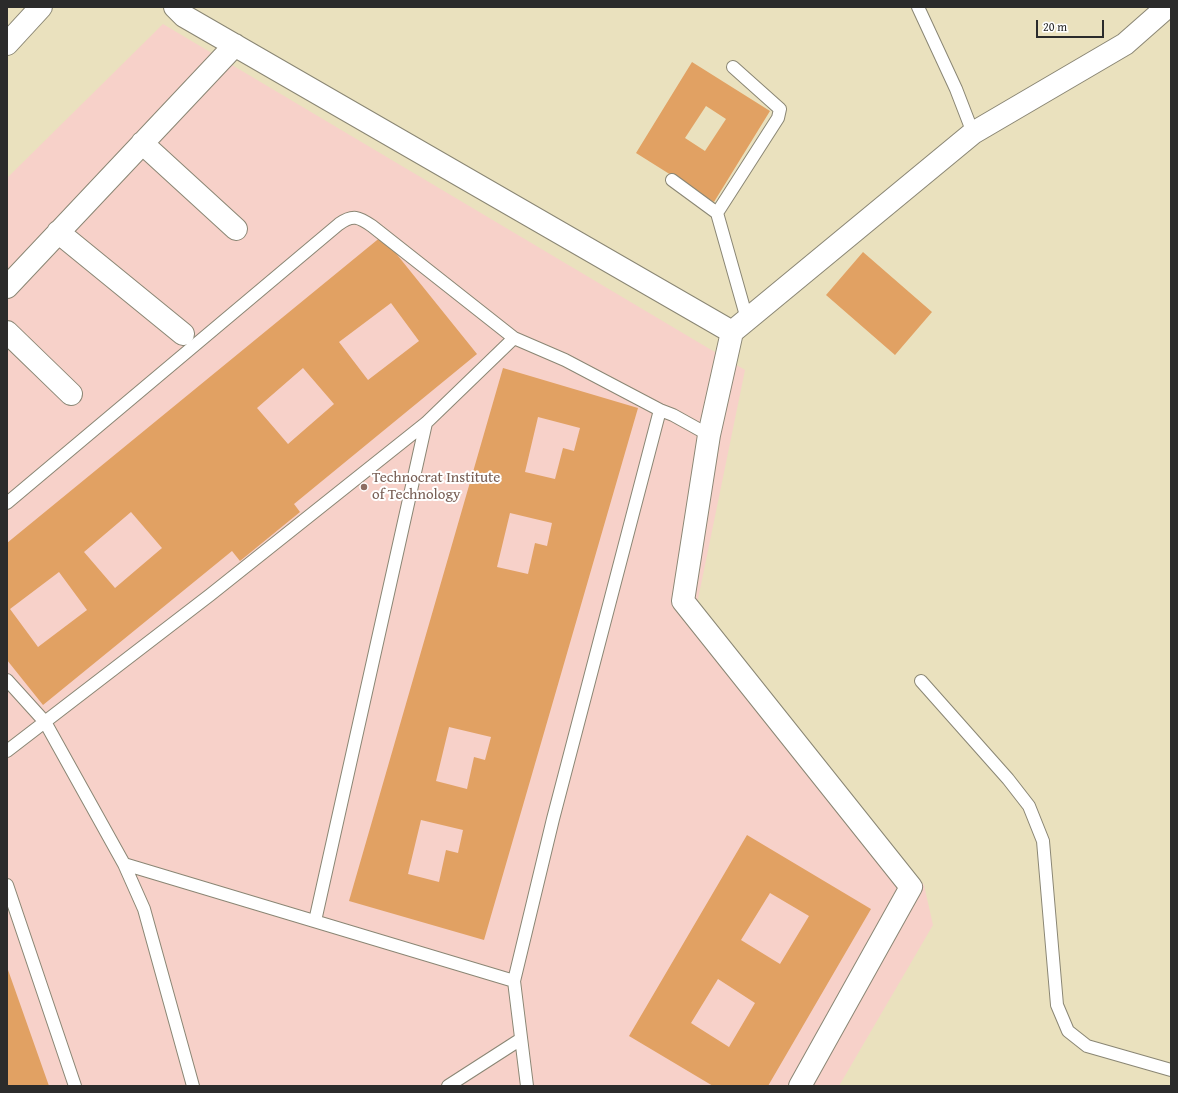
<!DOCTYPE html>
<style>
body{margin:0}
#map{position:relative;width:1178px;height:1093px;overflow:hidden;background:#eae1be;font-family:"Gentium Book Plus",serif}
canvas{display:block}
.frame{position:absolute;inset:0;border:8px solid #2b2b2b;pointer-events:none}
.scale{position:absolute;left:1036px;top:20px;width:68px;height:18px;box-sizing:border-box;border:2px solid #2b2b2b;border-top:0;padding-left:5px;font-size:12px;line-height:14px;white-space:nowrap;color:#2b2b2b;-webkit-text-stroke:3px #fff;paint-order:stroke}
</style>
<div id="map">
<canvas width="1178" height="1093"></canvas>
<div class="frame"></div>
<div class="scale">20 m</div>
</div>
<script>
const g = document.querySelector('canvas').getContext('2d');
g.lineJoin = 'round';
function fill(path, color) {
  g.fillStyle = color;
  g.fill(path, 'evenodd');
}
function stroke(path, color, width, dash) {
  g.strokeStyle = color;
  g.lineWidth = width;
  g.lineCap = dash ? 'butt' : 'round';
  g.setLineDash(dash || []);
  g.stroke(path);
}
function label(font, color, halo, rows, align = 'center') {
  g.font = font + ' "Gentium Book Plus",serif';
  g.lineWidth = 4;
  g.setLineDash([]);
  g.textBaseline = 'middle';
  g.strokeStyle = halo;
  g.fillStyle = color;
  for (const [text, x, y, turn = 0] of rows) {
    g.save();
    g.translate(x, y);
    g.rotate((+turn || 0) * Math.PI / 180);
    g.textAlign = isNaN(turn) ? turn : align;
    if (halo) g.strokeText(text, 0, 0);
    g.fillText(text, 0, 0);
    g.restore();
  }
}
fill(new Path2D(`
 M163,24l582,346 -48,234 227,281 9,40 -94,161h-832v-908z`), '#f7d1c9');
fill(new Path2D(`
 M692,62l78,49 -56,91 -78,-49zM706,106l20,13 -21,32 -20,-13z
 M382,236l95,118 -183,150 6,8 -60,49 -8,-10 -189,154 -36,-45v-117zM391,303l28,38 -51,39 -29,-38zM303,368l31,36 -46,40 -31,-36zM131,512l31,36 -47,40 -31,-36zM59,572l28,38 -49,37 -28,-38z
 M863,252l69,60 -37,43 -69,-60z
 M503,368l135,40 -154,532 -135,-39zM538,417l42,11 -6,23 -11,-3 -8,31 -30,-7zM510,513l42,10 -5,23 -12,-3 -7,31 -31,-7zM449,727l42,10 -6,23 -11,-3 -7,32 -31,-8zM421,820l42,10 -5,23 -12,-3 -7,32 -31,-8z
 M747,835l124,74 -103,177h-55l-84,-50zM770,893l39,23 -29,48 -39,-24zM718,979l37,24 -26,44 -38,-24z
 M7,967l42,119h-42z`), '#e1a163');
const service = new Path2D(`
 M918,7l38,82 17,44
 M733,67l47,42 -2,9 -61,95 30,106
 M672,180l45,33
 M7,503l332,-279c14,-10 20,-7 33,2l142,112 51,22 95,50 13,5 36,20
 M7,680l38,42 79,142 20,45 49,177
 M921,681l87,98 21,27 14,35 14,164 11,26 19,15 84,24
 M7,751l203,-156 216,-172 88,-85
 M124,864l390,117
 M7,885l68,201
 M315,921l111,-498
 M448,1086l73,-47
 M527,1086l-13,-105 39,-162 107,-409`);
const minor = new Path2D(`
 M175,7l9,9 548,316
 M7,44l34,-37
 M142,143l94,86
 M58,232l125,102
 M7,287l228,-242
 M7,332l64,62
 M800,1086l111,-199 -228,-286 26,-166 23,-103 241,-199 152,-89 42,-37`);
stroke(service, '#8a8674', 14);
stroke(minor, '#8a8674', 24);
stroke(service, '#fff', 12);
stroke(minor, '#fff', 22);
for (const [x, y, r, color] of [
 [364,487,4,"#8d6e63"]
]) {
  const dot = new Path2D();
  dot.arc(x, y, r, 0, 2 * Math.PI);
  g.fillStyle = color;
  g.fill(dot);
  stroke(dot, '#fff', 1.5);
}
label('15px', '#785e54', '#fff', [
 ["Technocrat Institute",372,478],
 ["of Technology",372,495]
], 'left');
</script>
